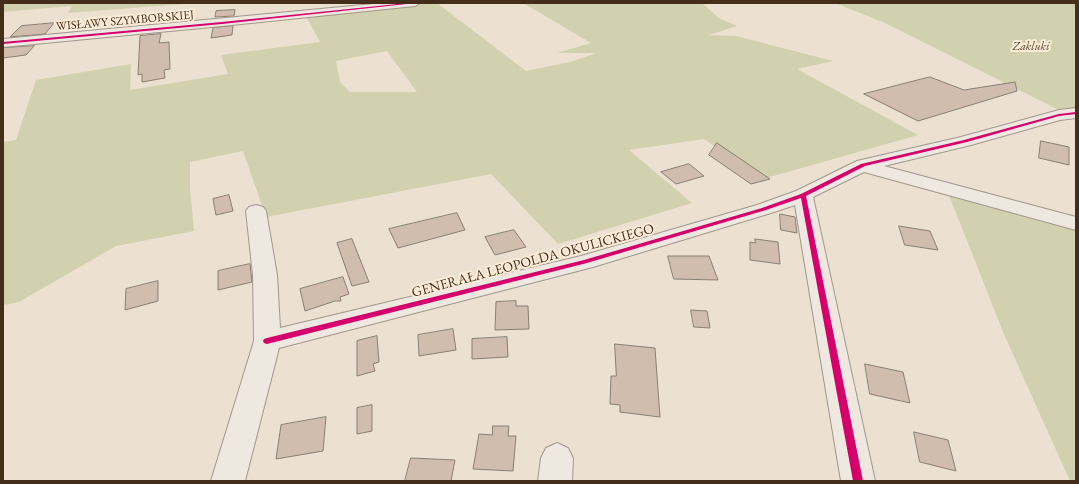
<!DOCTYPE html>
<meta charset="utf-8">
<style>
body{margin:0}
#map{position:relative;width:1079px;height:484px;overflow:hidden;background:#ece0d0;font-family:"EB Garamond",serif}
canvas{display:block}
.frame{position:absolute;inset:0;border:4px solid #442d1b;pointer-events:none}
</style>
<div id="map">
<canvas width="1079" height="484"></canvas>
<div class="frame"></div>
</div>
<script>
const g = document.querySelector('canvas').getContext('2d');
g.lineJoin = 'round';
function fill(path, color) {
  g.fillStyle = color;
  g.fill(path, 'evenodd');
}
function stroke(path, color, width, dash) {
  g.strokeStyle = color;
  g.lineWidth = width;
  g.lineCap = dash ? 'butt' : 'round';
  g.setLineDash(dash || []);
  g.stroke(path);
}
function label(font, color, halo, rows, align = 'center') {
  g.font = font + ' "EB Garamond",serif';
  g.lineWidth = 4;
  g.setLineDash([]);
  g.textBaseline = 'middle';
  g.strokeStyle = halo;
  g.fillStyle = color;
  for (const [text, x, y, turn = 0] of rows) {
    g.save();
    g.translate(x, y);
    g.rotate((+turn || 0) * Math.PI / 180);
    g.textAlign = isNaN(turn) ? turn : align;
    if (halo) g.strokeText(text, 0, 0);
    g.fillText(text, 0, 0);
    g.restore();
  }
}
fill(new Path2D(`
 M3,3h192l-127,10 4,-7 -69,6z
 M423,3h14l89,68 44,-9 27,-9h-40l34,-10 -68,-40h179l17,15 18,8 -28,9 27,1 97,25 -36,8 121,66 -155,44 -59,-40 -75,11 63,53 -134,41 -67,-70 -225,43 -23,-66 -53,11v26l4,43 -78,15 -97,56 -16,3v-163l13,-2 20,-60 95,-16 -1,26 98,-16 -7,-19 99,-13 -13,-24zM387,51l30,41h-67l-10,-10 -4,-21z
 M835,3h241v105l-19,1 -172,-86z
 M949,195l127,36v250h-6l-67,-149z`), '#d1d1b0');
const building = new Path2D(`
 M235,10l-1,6 -19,1 1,-6z
 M54,23l-9,11 -35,3 11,-11z
 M233,26l-1,9 -21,3 2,-10z
 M161,34l-2,9 10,-1 1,27 -6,1 1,8 -23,4v-8l-4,1 2,-39z
 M34,46l-8,9 -23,3v-10z
 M930,77l34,13 51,-8 2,9 -99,30 -54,-27z
 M1041,141l28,6v18l-30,-7z
 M717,143l53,36 -19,5 -42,-29z
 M689,164l15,12 -28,8 -15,-12z
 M229,195l4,16 -17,4 -3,-16z
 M457,213l8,17 -67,18 -9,-19z
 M780,214l15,3 2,16 -16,-3z
 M899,226l31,5 8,19 -33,-5z
 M514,230l12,17 -31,8 -10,-18z
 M352,239l17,43 -17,4 -15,-43z
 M755,239l23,3 2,22 -30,-4v-18l5,1z
 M668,256h41l9,24 -44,-1z
 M250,264l2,18 -34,8v-19z
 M343,277l6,17 -9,3 1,4h-6l-30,10 -5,-22z
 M158,281v20l-33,9 1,-21z
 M516,301v5h12l1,23 -34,1 1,-28z
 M691,310l16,1 3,17 -16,-1z
 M453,329l3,21 -37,6 -1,-21z
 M377,336l2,26 -6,2 2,7 -18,5v-35z
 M507,337l1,20 -36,2v-20z
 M615,344l40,4 5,69 -40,-5v-7l-10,-1 1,-28h5z
 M865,364l38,8 7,31 -40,-9z
 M372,405v26l-15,3v-26z
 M326,417l-3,34 -47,8 5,-34z
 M493,426h16l-1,10h8l-3,35 -40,-2 6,-35 13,1z
 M914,432l34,8 8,31 -36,-9z
 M411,458l44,2 -4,21h-46z`);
fill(building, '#d0bdae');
stroke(building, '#887f74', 1);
const minor = new Path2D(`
 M384,3h36l-5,3 -193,20 -219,21v-8z
 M1076,108v10l-16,2 -89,25 -87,21 192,51v13l-212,-58 -51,25 62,284h-34l-46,-276 -24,8 -178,54 -314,81 -34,133h-34l43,-140 -1,-66 -7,-64 3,-4 7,-2 7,2 3,4 11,64 3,53 301,-72 176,-51 39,-14 61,-30 104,-24 98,-27z
 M557,443l11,5 5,10 -1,23h-34l3,-23 5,-10z`);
stroke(minor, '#a1978b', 2);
fill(minor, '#efe8e0');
fill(new Path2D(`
 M407,3h9l-194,21 -219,20v-2l219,-20z
 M1076,112v2l-17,2 -92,26 -102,24 -59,30 57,285h-10l-52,-283 -35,12 -179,53 -320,81 -3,-1 -1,-2 1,-2 3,-1 317,-78 178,-52 39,-14 60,-30 103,-24 95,-26z`), '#d6006c');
label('12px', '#442d1b', '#fbecd8', [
 ["WISŁAWY SZYMBORSKIEJ",125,21,-5]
]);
label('italic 12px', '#5c4b33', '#fbecd8', [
 ["Zakluki",1031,47]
]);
label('14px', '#442d1b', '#fbecd8', [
 ["GENERAŁA LEOPOLDA OKULICKIEGO",533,261,-15]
]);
</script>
